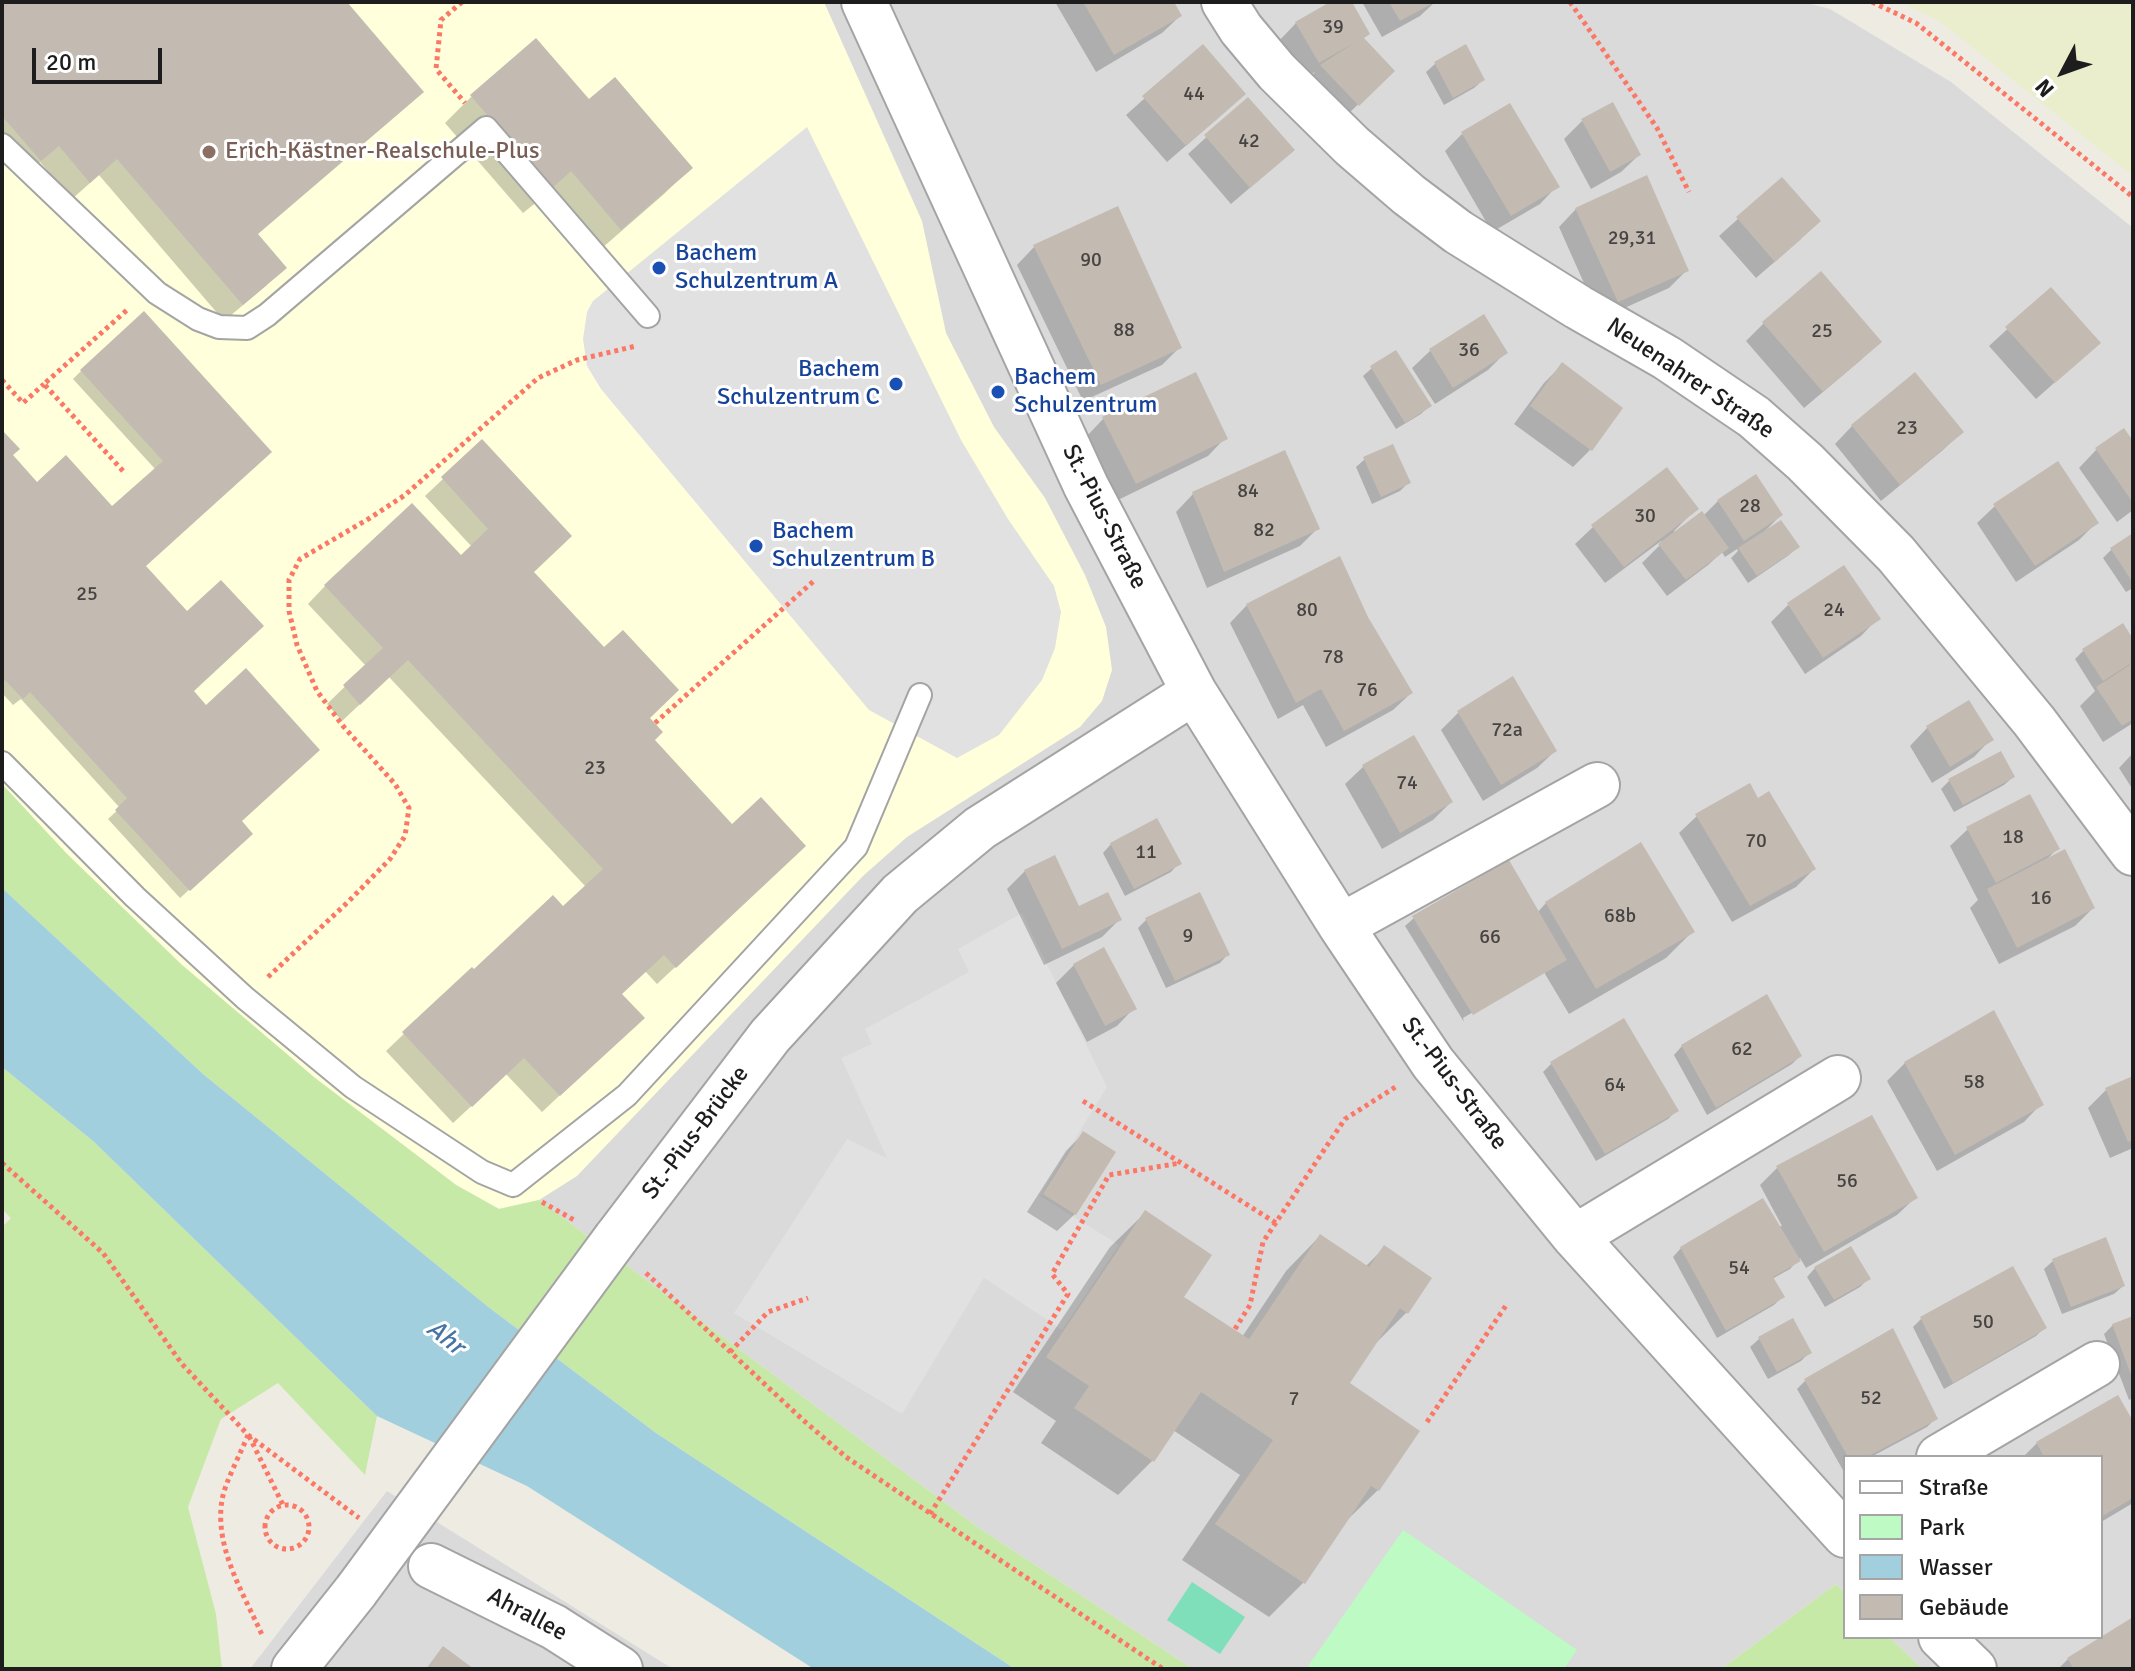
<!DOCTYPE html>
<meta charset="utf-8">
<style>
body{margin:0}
#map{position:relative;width:2135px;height:1671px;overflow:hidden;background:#eeebe3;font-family:Signika,sans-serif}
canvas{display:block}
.frame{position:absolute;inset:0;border:4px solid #1d1d1d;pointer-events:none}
.legend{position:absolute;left:1843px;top:1455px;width:260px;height:184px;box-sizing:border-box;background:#fff;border:2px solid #a5a5a5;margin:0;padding:10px 14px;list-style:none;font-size:24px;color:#1d1d1d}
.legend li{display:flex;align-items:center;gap:16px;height:40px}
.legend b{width:40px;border:2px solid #a5a5a5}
.north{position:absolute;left:2023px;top:32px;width:80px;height:80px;-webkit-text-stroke:6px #fff;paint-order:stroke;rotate:229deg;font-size:22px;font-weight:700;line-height:32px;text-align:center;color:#1d1d1d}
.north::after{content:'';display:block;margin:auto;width:28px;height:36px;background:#1d1d1d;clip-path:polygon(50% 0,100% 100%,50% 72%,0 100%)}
.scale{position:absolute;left:32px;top:48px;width:130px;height:36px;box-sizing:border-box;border:4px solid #1d1d1d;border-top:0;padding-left:10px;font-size:24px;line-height:28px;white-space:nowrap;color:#1d1d1d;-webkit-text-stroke:6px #fff;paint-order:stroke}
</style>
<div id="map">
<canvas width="2135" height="1671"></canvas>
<div class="frame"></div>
<ul class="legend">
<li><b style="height:10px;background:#fff"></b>Straße</li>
<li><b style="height:22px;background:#befac4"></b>Park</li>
<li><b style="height:22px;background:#a2cfdd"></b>Wasser</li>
<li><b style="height:22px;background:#c3bab2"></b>Gebäude</li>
</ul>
<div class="north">N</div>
<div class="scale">20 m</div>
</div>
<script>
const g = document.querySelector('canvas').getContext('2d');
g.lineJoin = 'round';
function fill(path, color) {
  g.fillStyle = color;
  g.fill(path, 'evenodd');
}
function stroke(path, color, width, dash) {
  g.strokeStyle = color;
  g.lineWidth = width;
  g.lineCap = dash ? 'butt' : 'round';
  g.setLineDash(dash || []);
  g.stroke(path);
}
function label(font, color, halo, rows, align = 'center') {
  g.font = font + ' Signika,sans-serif';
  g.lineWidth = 6;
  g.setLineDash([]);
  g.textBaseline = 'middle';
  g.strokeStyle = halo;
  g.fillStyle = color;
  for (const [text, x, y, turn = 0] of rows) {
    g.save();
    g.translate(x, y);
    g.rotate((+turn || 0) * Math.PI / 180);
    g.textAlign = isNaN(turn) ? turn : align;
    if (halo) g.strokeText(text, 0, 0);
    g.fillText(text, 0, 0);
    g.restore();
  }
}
fill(new Path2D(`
 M2,2h1801l27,7 121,73 182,146v1441h-211l-33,-32h212v-180h-256v136l-9,-9 -115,85h-528l-214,-141 -440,-328 -40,9 -43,-24 -141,-107 -133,-113 -180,-181z
 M387,1491l286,178h-423z`), '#dbdada');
fill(new Path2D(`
 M2,2h822l98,219 24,112 48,94 51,71 40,77 21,52 6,43 -10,31 -22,26 -173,110 -44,39 -286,300 -38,24 -40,9 -43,-24 -141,-107 -133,-113 -115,-111 -65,-70z`), '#ffffdb');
fill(new Path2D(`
 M1900,2h233v174l-194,-155z`), '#ebeecd');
fill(new Path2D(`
 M2,784l65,70 115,111 133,113 141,107 43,24 40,-9 440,328 214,141h-178l-359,-236 -169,-127 -284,-232 -201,-186z
 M2,1067l91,74 284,275 -12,59 -87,-92 -57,36 -33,88 28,107 6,55h-220v-442l9,-9 -9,-9z
 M1836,1584l9,9v44h44l33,32h-201z`), '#c7e9a8');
fill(new Path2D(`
 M1403,1530l174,120 -13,19h-258z`), '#befac4');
fill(new Path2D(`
 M1192,1582l53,35 -25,37 -53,-34z`), '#7fdfbb');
fill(new Path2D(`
 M807,127l154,313 47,79 46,67 7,26 -6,36 -13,32 -43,55 -42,23 -88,-48 -268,-321 -14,-23 -4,-27 4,-27 6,-11z
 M1022,913l85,174 -67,109 79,49 -57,85 -78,-52 -82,136 -168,-101 113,-174 40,19 -46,-100 31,-14 -7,-15 104,-57 -11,-23z`), '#e1e1e1');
fill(new Path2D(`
 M2,888l201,186 284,232 169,127 359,236h-201l-287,-183 -150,-70 -284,-275 -91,-74z`), '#a2cfdd');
fill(new Path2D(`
 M2,2h342l-88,233 11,50 -43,36 -125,-146 -27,24 -32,-37 -18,15 -20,-23z
 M1055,2h117l8,14 -18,17 -66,39z
 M1334,2h15l13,37 30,32 -52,51 -36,-38 11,-12 -15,7 -21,-38 17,-18z
 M1362,2h73l-15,14 -38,21z
 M1202,47l24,64 -59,51 -41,-47z
 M1465,47l18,33 -9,8 -30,17 -18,-33 9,-8z
 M472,96l116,6 102,66 -26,26 -70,61 -50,-59 -21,17 -78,-90z
 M1248,99l26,68 -43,37 -43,-50z
 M1612,105l27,50 -18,17 -30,17 -27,-50 18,-18z
 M1462,134l95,52 -17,18 -48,28 -47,-81z
 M1781,180l20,59 -45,39 -37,-42z
 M1576,209l111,61 -18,18 -69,31 -41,-92z
 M1034,247l145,101 -17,17 -79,36 -66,-136z
 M2051,289l29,71 -44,39 -47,-53z
 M1764,323l98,36 -58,49 -58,-67z
 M1430,351l76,1 -18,18 -53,34 -23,-36z
 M1562,365l28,85 -17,17 -59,-43 30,-41z
 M1372,368l57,38 -8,8 -25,15 -33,-53z
 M81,371l188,80 -125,116 95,254 3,21 -62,56 -72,-79 12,-11 -99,-109 -8,6 -11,-12v-260l8,22 26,29 76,25 44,-39 -83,-91z
 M1103,419l122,19 -17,18 -90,44 -32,-63z
 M1852,426l109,6 -18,18 -62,51 -46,-57z
 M2124,431l9,13v66l-16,12 -38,-54 17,-18z
 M482,442l49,131 116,145 5,22 80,87 54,37 -129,120 -12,-13 -25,23 4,41 -82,77 -36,-38 -53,49 -67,-72 86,-82 2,3 89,-63 23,-22 -197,-210 -47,44 -15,-17 39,-38 -58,-62 17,-18 135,-28 12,-11 -47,-51z
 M1365,459l43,24 -8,8 -28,13 -16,-37z
 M1755,476l26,39 -16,16 32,16 -8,8 -41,28 -17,-25 7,-7 -1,-2 -12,8 -3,-5 -14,13 -41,31 -25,-33 20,-20 -1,-2 -56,42 -30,-39 18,-17 103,-18 -22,22 2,2 27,-17 15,-15z
 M1193,494l124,35 -17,17 -93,42 -31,-76z
 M1995,506l102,16 -18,18 -63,42 -39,-59z
 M2133,535v53l-7,4 -23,-34 8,-8z
 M1247,605l119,13 45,75 -18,17 -67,37 -23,-42 -25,14 -48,-96z
 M1788,605l90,13 -17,18 -56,38 -34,-52z
 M2133,643v19l-3,3 3,1v57l-30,19 -23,-36 15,-15 -20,-32 8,-8z
 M1969,702l22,37 -17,18 -42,26 -22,-37 17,-18z
 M1459,712l96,39 -18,17 -54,33 -42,-71z
 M1413,738l38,64 -18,18 -51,29 -37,-65 18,-17z
 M2133,753v37l-14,-22z
 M2013,777l-9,8 -50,27 -13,-23 9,-9z
 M1758,801l56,68 -18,18 -64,35 -53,-89 18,-17z
 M1968,829l89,20 -11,11 47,48 -18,18 -76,38 -29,-56 8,-8 -28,-54z
 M1111,844l68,19 -8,9 -46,24 -22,-43z
 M1025,871l53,37 41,12 -17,17 -58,28 -37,-76z
 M1546,903l146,29 -26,26 -97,56 -24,-40v-4l-82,48 1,4 -59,-96 9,-8 123,-5z
 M1146,920l82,34 -8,9 -54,25 -28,-60z
 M1074,965l60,43 -17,18 -30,16 -31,-59z
 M1682,1046l118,10 -8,8 -85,51 -33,-60z
 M1905,1063l136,41 -17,18 -87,49 -50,-90z
 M1551,1064l126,46 -9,9 -72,42 -53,-89z
 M2133,1078v70l-23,10 -22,-50 18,-18z
 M1084,1133l-9,81 -18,17 -30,-19 39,-61z
 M1777,1168l138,30 -18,17 -91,53 -6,-10 -10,11 -18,10 10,18 -8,8 -57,33 -44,-81 8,-9 101,-22 -22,-41z
 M1145,1213l37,84 60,40 44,-66 34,-35 45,31 19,-19 46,31 -24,34 -34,34 -25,37 31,106 -35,34 -40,59 -34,34 -87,-57 58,-85 -67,-45 -20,30 -35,35 -77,-52 15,-22 -43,-29 97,-145z
 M2053,1261l70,25 -9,8 -52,20 -18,-45z
 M1815,1268l53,11 -8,8 -35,20 -18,-30z
 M2133,1318v80l-4,2 -25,-66 9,-9z
 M1921,1319l123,9 -8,8 -92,53 -31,-62z
 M1792,1320l18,32 -9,9 -33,18 -18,-32 9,-8z
 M1892,1331l43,88 -8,8 -56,30h-26l-1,15 -47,-83 8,-8z
 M2133,1425v78l-32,19v-65h-78l14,-14z
 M2133,1619v50h-75l10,-10z`), '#0003');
fill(new Path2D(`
 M2,2h345l77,90 -166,142 29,34 -44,37 -126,-146 -27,24 -31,-37 -18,15 -39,-45z
 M1083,2h91l8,14 -68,39z
 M1330,2h22l18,32 -6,4 31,33 -36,35 -39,-41 34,-22 -35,20 -24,-41z
 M1389,2h46l-35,19z
 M536,38l53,61 26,-22 78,91 -72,62 -50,-59 -20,18 -81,-94z
 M1203,44l43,50 -60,52 -44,-50z
 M1466,44l19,36 -32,18 -19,-36z
 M1248,97l47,53 -45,38 -46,-53z
 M1613,102l28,53 -31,17 -29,-53z
 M1510,103l50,84 -49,29 -50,-84z
 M1647,175l42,96 -71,31 -43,-94z
 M1782,177l39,44 -46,41 -39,-45z
 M1118,206l64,142 -81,37 -68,-140z
 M1821,271l61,71 -59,50 -61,-70z
 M2051,287l50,56 -46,40 -50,-56z
 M144,311l128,141 -126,114 41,45 34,-31 43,46 -70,65 12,14 40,-37 74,82 -78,71 11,13 -63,57 -75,-81 12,-12 -97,-106 -7,7 -18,-19 -3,3v-253l18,19 -7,6 24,27 29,-27 46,51 51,-45 -83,-91z
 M1484,314l24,39 -55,35 -24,-39z
 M1396,350l36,56 -27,17 -35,-57z
 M1562,362l61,46 -31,43 -62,-45z
 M1196,372l32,67 -92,45 -34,-67z
 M1915,372l49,60 -64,53 -49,-60z
 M2124,428l9,13v62l-38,-55z
 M482,439l90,97 -38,36 70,75 19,-17 56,60 -29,28 13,14 -8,8 77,84 29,-27 45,49 -130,122 -12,-13 -42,39 23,24 -85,78 -36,-38 -52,49 -70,-75 70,-65 2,2 79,-74 10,11 40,-37 -195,-209 -48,45 -17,-20 40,-37 -59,-63 88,-82 49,52 27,-26 -47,-52z
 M1393,444l18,39 -30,14 -18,-40z
 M1285,450l35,79 -96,43 -32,-80z
 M2058,461l41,62 -64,43 -42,-62z
 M1667,467l32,42 -75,58 -33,-42z
 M1756,474l27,41 -39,26 -27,-41z
 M1702,511l27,37 -43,32 -28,-36z
 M1781,520l19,27 -43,29 -19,-28z
 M2133,533v50l-23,-35z
 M1340,556l28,61 45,76 -69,38 -23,-42 -25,14 -50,-99z
 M1844,565l37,54 -58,39 -36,-55z
 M2123,623l10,16v23l-30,19 -21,-32z
 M2133,663v56l-11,7 -26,-39z
 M1513,676l44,75 -56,34 -44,-74z
 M1969,700l25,40 -44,27 -24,-41z
 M1414,735l39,67 -53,31 -38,-68z
 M2001,751l14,26 -52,28 -15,-26z
 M1750,783l8,15 11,-7 47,78 -66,37 -55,-92z
 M2030,794l30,55 -64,34 -30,-56z
 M1157,818l25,46 -48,25 -24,-46z
 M1641,842l54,90 -99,57 -51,-87z
 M2065,849l30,59 -78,40 -30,-59z
 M1055,855l24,51 29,-14 14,28 -60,29 -38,-79z
 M1509,860l58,100 -94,55 -61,-99z
 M1200,892l30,63 -55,26 -30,-63z
 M1104,947l33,62 -32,17 -32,-62z
 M1767,994l35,62 -86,52 -35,-63z
 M1994,1010l50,95 -89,50 -51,-93z
 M1624,1018l55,93 -74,43 -55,-92z
 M2133,1076v64l-5,2 -23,-54z
 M1872,1115l46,83 -94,54 -48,-86z
 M1083,1131l33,21 -40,63 -33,-21z
 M1763,1198l38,63 -28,16 12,20 -59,34 -46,-84z
 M1145,1210l67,45 -28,42 65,42 71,-105 49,33 15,-22 48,33 -24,36 -8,-6 -50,75 70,48 -41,60 -8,-5 -66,98 -90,-60 58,-84 -72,-48 -47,70 -80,-54 15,-22 -43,-29z
 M2106,1237l19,49 -54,21 -19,-48z
 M1851,1246l20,33 -37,21 -20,-33z
 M2013,1266l34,62 -94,55 -33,-66z
 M2133,1316v64l-21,-56z
 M1793,1318l19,35 -35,19 -19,-35z
 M1893,1328l45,91 -71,38h-19l-44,-78z
 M2118,1395l15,26v77l-32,19v-60h-57l-8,-15z
 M2133,1617v52h-59l-7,-11z
 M443,1646l31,23h-48z`), '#c3bab2');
const lane = new Path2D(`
 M2,145l155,148 41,26 21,8 28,1 20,-13 219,-187 162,188
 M2,763l133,134 110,101 108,89 129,85 31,13 114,-90 229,-248 64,-152`);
const street = new Path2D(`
 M864,2l222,484 108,206 147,234 92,137 142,174 270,298
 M1224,2l17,27 36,43 75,74 57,49 49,37 120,75 89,51 87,59 51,45 91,92 138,167 99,132
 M1341,926l256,-141
 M1575,1237l263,-159
 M616,1238l154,-202 130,-142 80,-66 214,-136
 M1939,1457l158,-93
 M431,1566l123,61 66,42
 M1941,1637l33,32
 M294,1669l62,-78`);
stroke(lane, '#a4a4a4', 26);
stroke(street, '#a4a4a4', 48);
stroke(new Path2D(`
 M462,2l-21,18 -5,49 29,34
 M1570,2l87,126 32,64
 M1872,2l44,21 217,174
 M2,380l21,23 21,-19
 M123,471l-79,-87 83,-74
 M655,723l161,-144
 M268,977l80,-75 42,-43 15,-23 4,-28 -14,-24 -52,-58 -26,-35 -20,-46 -8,-34v-31l11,-21 70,-41 35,-23 133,-117 39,-18 59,-14
 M1083,1101l193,122
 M2,1163l101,90 79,111 66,71 111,83
 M542,1202l32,18
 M646,1273l157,147 43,37 317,212
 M1235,1329l15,-24 13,-63 67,-101 15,-22 52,-33
 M730,1352l38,-40 40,-14
 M1427,1422l80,-118
 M248,1435c-7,18 -23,47 -26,65 -8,48 22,94 41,137
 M249,1436l34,69
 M265 1527a22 22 0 1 1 44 0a22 22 0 1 1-44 0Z
 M930,1514l138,-220 -16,-20 57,-99 71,-12`), '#fb7867', 5, [4, 4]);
stroke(lane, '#fff', 22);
stroke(street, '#fff', 44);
const streetBridge = new Path2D(`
 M356,1591l260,-353`);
stroke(streetBridge, '#a4a4a4', 48, []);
stroke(streetBridge, '#fff', 44);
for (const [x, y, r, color] of [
 [209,152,8,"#8d6e63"],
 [659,268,8,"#1a4fb4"],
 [896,384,8,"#1a4fb4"],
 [998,392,8,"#1a4fb4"],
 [756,546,8,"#1a4fb4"]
]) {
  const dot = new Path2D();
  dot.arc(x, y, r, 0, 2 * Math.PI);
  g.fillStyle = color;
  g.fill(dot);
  stroke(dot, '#fff', 3);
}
label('20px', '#464442', null, [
 ["39",1333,28],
 ["44",1194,95],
 ["42",1249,142],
 ["29,31",1632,239],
 ["90",1091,261],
 ["88",1124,331],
 ["25",1822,332],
 ["36",1469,351],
 ["23",1907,429],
 ["84",1248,492],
 ["28",1750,507],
 ["30",1645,517],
 ["82",1264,531],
 ["25",87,595],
 ["80",1307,611],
 ["24",1834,611],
 ["78",1333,658],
 ["76",1367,691],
 ["72a",1507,731],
 ["23",595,769],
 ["74",1407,784],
 ["18",2013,838],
 ["70",1756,842],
 ["11",1146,853],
 ["16",2041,899],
 ["68b",1620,917],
 ["9",1188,937],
 ["66",1490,938],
 ["62",1742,1050],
 ["58",1974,1083],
 ["64",1615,1086],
 ["56",1847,1182],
 ["54",1739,1269],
 ["50",1983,1323],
 ["52",1871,1399],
 ["7",1294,1400]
]);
label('24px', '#785e54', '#fff', [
 ["Erich-Kästner-Realschule-Plus",225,152]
], 'left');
label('24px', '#164399', '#fff', [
 ["Bachem",675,254],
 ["Schulzentrum A",675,282],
 ["Bachem",880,370,"right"],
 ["Schulzentrum C",880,398,"right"],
 ["Bachem",1014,378],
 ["Schulzentrum",1014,406],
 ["Bachem",772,532],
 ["Schulzentrum B",772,560]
], 'left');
label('24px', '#1d1d1d', '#fff', [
 ["Neuenahrer Straße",1690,379,34],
 ["St.-Pius-Straße",1104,517,63],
 ["St.-Pius-Straße",1454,1084,53],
 ["St.-Pius-Brücke",696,1133,-53],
 ["Ahrallee",527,1615,28]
]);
label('italic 26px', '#4675a5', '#fff', [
 ["Ahr",445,1338,38]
]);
</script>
